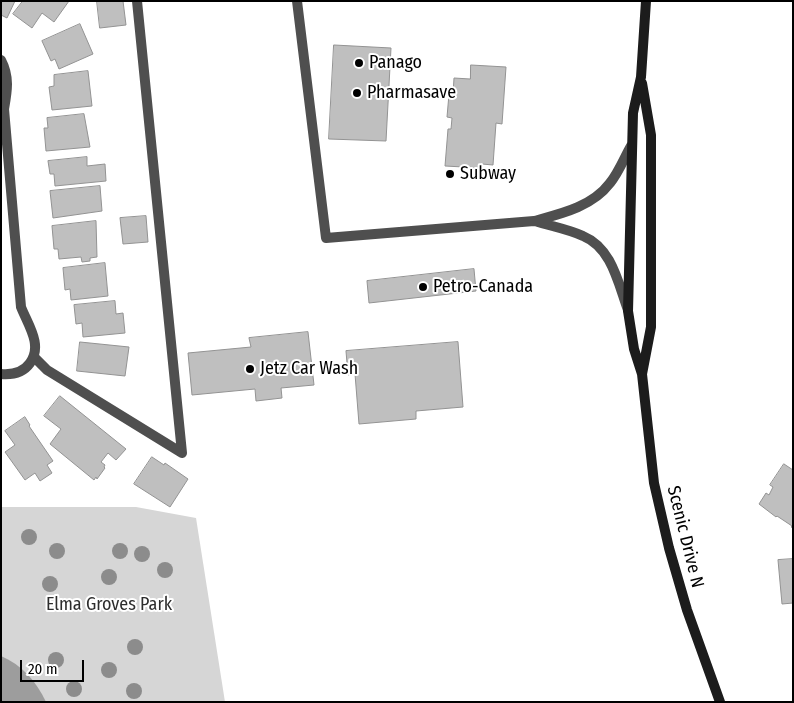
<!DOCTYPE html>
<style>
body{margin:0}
#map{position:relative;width:794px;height:703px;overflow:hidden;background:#fff;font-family:"Fira Sans Condensed",sans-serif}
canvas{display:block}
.frame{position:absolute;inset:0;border:2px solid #000;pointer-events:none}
.scale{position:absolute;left:20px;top:660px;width:64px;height:22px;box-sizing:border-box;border:2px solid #000;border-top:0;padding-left:6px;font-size:15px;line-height:18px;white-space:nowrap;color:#000;-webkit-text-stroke:4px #fff;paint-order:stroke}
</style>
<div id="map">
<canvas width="794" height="703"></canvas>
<div class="frame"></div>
<div class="scale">20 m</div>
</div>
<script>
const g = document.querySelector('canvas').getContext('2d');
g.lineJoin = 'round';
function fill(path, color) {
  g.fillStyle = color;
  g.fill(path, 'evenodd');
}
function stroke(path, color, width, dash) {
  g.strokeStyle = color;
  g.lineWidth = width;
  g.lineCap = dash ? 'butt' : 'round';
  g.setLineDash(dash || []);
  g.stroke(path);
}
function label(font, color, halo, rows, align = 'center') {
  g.font = font + ' "Fira Sans Condensed",sans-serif';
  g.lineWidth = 4;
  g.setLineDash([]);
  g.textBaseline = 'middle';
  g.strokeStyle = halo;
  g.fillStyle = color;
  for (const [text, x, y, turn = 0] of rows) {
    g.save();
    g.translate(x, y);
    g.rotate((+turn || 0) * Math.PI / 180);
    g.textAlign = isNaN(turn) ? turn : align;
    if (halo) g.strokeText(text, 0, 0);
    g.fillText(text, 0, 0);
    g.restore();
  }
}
fill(new Path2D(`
 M1,507h135l60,11 29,184h-224z`), '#d6d6d6');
fill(new Path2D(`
 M1,656c21,9 35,25 45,46h-45z`), '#9d9d9d');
const building = new Path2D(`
 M1,1h14l-8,17 -6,-3z
 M23,1h46l-15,21 -12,-9 -10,15 -19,-14z
 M97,1h26l3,24 -26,3z
 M80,24l13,30 -34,15 -4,-10 -4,2 -9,-20z
 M334,45l57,3 -5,93 -57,-2z
 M471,65l35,2 -4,57 -6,-1 -3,42 -11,-1v4l-37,-2 3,-37h3l1,-11 -5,-1 2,-23h4l1,-16 16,1z
 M88,71l4,35 -40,4 -3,-23 5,-1v-11z
 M84,114l6,33 -44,4 -2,-23h4l-1,-10z
 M87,157v9l18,-2 1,17 -51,5 -1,-12h-4l-2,-13z
 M100,186l2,25 -49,7 -3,-27z
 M146,216l2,26 -25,2 -3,-26z
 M96,221l1,36 -7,1v3l-8,1 -1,-5 -22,2 -1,-10h-4l-2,-23z
 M105,263l3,33 -37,4 -1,-11 -5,1 -2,-22z
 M474,269l2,22 -107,12 -2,-22z
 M115,301l1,13 7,-1 2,20 -42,4 -1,-14 -6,1 -2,-19z
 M308,332l6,53 -33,3 1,10 -26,3 -1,-12 -63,6 -4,-42 63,-6 -2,-9z
 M80,342l49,5 -4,29 -48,-5z
 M458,342l5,65 -47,4v8l-57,5 -4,-50 -7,1 -2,-24z
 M60,396l66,53 -10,11 -8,-7 -7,9 4,3 -1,2 1,1 -8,11 -1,-2 -2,3 -44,-36 11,-15 -17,-13z
 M25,417l5,8 -1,1 24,35 -6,4 5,8 -12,8 -5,-8 -10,7 -20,-28 10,-7 -10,-14z
 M152,457l12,8 1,-2 23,16 -18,28 -36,-23z
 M784,464l9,6v58l-2,-1 1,-1 -15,-10 -1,1 -17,-13 7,-11 3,2 4,-8 -3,-2z
 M793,559v44l-11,1 -4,-44z`);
fill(building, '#bfbfbf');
stroke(building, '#939393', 1);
stroke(new Path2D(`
 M137,1l45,452
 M297,1l29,237 208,-17c26,-7 58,-14 76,-38 9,-11 14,-25 21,-37
 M535,221c15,5 33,8 48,15 29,12 35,47 45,74
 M34,357l13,13 135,83`), '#4f4f4f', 10);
stroke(new Path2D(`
 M1,60c9,17 6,32 3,49l17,198c7,18 22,38 9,56 -7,10 -17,12 -29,11`), '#4f4f4f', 10);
stroke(new Path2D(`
 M646,1l-5,76 -8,36 -5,198 6,38 8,25 12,109 15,65 18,62 33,92
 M642,83l9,52v192l-9,47`), '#1c1c1c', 10);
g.fillStyle = '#8c8c8c';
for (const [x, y] of [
 [29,537],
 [57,551],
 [120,551],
 [142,554],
 [165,570],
 [109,577],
 [50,584],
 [135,647],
 [56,660],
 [109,670],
 [74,689],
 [134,691]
]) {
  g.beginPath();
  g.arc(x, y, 8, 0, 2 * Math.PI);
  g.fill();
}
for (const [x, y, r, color] of [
 [359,63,5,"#000"],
 [357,93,5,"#000"],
 [450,174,5,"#000"],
 [423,287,5,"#000"],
 [250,369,5,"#000"]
]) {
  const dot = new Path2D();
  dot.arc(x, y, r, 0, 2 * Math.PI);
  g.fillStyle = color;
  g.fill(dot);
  stroke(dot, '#fff', 2);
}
label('18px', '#000', '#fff', [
 ["Panago",369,63],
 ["Pharmasave",367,93],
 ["Subway",460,174],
 ["Petro-Canada",433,287],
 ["Jetz Car Wash",260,369]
], 'left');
label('18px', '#000', '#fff', [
 ["Scenic Drive N",685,537,76]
]);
label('18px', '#2d2d2d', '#fff', [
 ["Elma Groves Park",109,605]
]);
</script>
